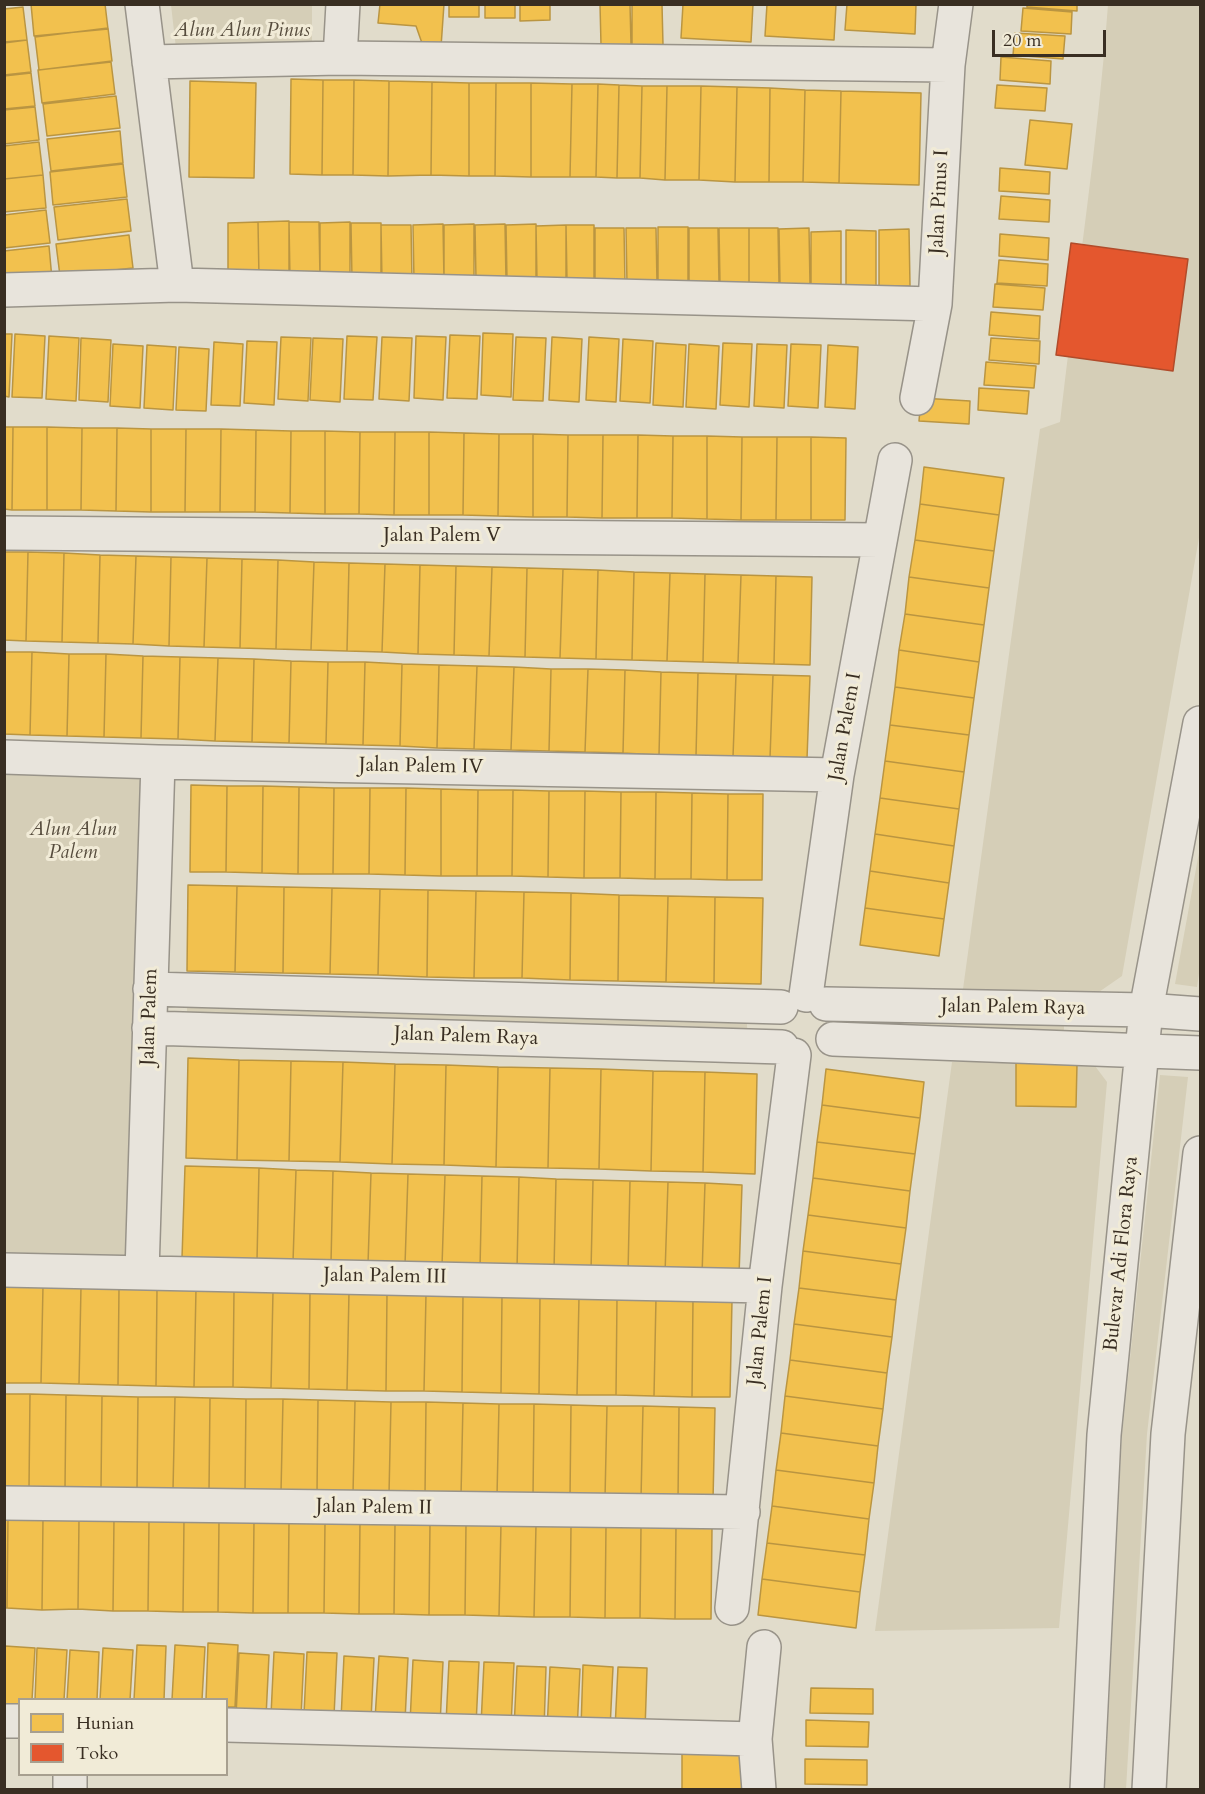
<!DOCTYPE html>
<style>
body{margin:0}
#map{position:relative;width:1205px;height:1794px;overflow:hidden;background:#e1dccb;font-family:Cardo,serif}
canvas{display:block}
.frame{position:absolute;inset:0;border:6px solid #392e22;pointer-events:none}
.legend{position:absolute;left:18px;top:1698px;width:210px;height:78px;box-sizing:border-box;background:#f1ebd7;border:2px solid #a79f8f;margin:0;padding:8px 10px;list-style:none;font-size:18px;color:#392e22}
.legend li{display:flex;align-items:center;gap:12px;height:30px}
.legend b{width:30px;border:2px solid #a79f8f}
.scale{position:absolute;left:992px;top:30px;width:114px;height:27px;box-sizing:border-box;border:3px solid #392e22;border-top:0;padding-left:8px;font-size:18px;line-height:21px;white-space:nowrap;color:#392e22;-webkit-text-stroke:4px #f1ebd7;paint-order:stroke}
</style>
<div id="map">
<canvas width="1205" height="1794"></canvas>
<div class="frame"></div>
<ul class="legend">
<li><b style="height:16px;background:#f2c14e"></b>Hunian</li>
<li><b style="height:16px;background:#e4572e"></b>Toko</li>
</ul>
<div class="scale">20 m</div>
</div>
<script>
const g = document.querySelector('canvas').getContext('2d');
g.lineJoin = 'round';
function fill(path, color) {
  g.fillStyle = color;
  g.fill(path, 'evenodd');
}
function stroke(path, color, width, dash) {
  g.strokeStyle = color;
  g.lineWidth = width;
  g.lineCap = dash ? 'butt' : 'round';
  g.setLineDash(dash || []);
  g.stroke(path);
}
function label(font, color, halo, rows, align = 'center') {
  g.font = font + ' Cardo,serif';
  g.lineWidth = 6;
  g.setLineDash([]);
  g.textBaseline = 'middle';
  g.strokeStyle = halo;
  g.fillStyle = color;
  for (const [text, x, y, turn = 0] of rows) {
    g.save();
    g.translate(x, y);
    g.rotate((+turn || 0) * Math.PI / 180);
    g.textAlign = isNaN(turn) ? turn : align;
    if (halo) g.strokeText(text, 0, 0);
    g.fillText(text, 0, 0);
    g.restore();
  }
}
fill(new Path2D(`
 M171,5h141v51l-135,1z
 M1108,5h92v527l-78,444 -26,18 -133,-5 77,-560 20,-7c16,-139 38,-278 48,-417z
 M5,770l139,4 -13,484 -126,-3z
 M1200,847v120l-3,20 -22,-3z
 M187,1004l560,14v16l-560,-15z
 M853,1016l211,5v15l-211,-6z
 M952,1062h140l15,20 -48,546 -184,3z
 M1160,1075l28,2 -41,357 -21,355 -21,1 17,-355z`), '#d5ceb7');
const homes = new Path2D(`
 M31,4h74l3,25 -74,7z
 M380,4h64l-3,43 -18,-1 -7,-20 -38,-3z
 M449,4h30v13h-30z
 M485,4h30v14h-30z
 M520,4h30v16l-30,1z
 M600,4h30l1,41h-30z
 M632,4h30l1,41h-31z
 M683,4h70l-2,38 -70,-4z
 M767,4h69l-2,36 -69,-4z
 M847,4h69l-1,30 -70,-4z
 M1027,4h50v7l-50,-4z
 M23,7l4,33 -23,2v-33z
 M1023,8l49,4 -1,22 -50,-3z
 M108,28l4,33 -73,9 -4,-33z
 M1015,33l50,3 -2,23 -50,-4z
 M27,40l4,32 -27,3v-32z
 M1001,57l50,4 -1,23 -50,-4z
 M111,62l4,32 -73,9 -4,-33z
 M31,73l4,33 -31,3v-33z
 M291,79l32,1 -1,95 -32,-1z
 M323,80h31l-1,95h-31z
 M354,80l35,1 -1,95 -35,-1z
 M190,81l66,2 -2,95 -65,-1z
 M389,81l43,1 -1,93 -43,1z
 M432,82l37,1v93l-38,-1z
 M469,83h27l-1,93h-26z
 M496,83h35v94l-36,-1z
 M531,83l41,1 -2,93h-39z
 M572,84h26l-2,93h-26z
 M598,84l21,1 -2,93 -21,-1z
 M619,85l23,1 -2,92h-23z
 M997,85l50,3 -2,23 -50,-3z
 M642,86h25l-2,94 -25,-2z
 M667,86h34l-2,94h-34z
 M701,86l36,1 -2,95 -36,-2z
 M737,87l33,1 -1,94h-34z
 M770,88l35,2 -2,92h-34z
 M805,90l36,1 -2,92 -36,-1z
 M841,91l80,2 -2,92 -80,-2z
 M116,96l4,32 -73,8 -4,-32z
 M35,107l4,33 -35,4v-34z
 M1030,120l42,4 -5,45 -42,-4z
 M120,131l3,32 -72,8 -4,-32z
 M39,142l4,33 -39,4v-33z
 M123,164l4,33 -74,8 -3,-33z
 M1000,168l50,4 -1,22 -50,-3z
 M43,175l3,33 -42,4v-33z
 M1001,196l49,4 -1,22 -50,-3z
 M127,199l4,32 -73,9 -4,-33z
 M46,210l4,33 -46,5v-33z
 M289,221v56l-30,1 -1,-56z
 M258,222l1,56 -31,1v-56z
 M289,222h30l1,56 -30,1z
 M350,222v56l-30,1v-56z
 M351,223h30v57h-29z
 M443,224l1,57h-30l-1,-56z
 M474,224v56l-30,1v-56z
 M505,224l1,57 -30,-1 -1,-55z
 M536,224l1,57 -30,-1 -1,-55z
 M381,225h30l1,56h-30z
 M566,225v57h-30v-56z
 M566,225h28v57l-27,-1z
 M658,227h30v56l-30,1z
 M595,228h29l1,56 -30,1z
 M626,228h30l1,56h-30z
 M689,228h29l1,56h-30z
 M719,228h30v56h-29z
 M749,228h29l1,56h-30z
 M809,228l1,57h-30l-1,-56z
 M909,229l1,57h-31v-56z
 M846,230l30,1v56h-30z
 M841,231v57h-30v-56z
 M1000,234l49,4 -1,22 -49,-4z
 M129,235l4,33 -73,8 -4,-32z
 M49,246l3,33 -48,5v-33z
 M999,260l49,4 -1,22 -50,-3z
 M995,284l50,4 -2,22 -50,-3z
 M991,312l49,4 -1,23 -50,-4z
 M483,333l30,1 -2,63 -30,-2z
 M4,334h8l-3,63 -5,-1z
 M15,334l30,2 -3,62 -30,-1z
 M450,335l30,1 -3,63 -30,-1z
 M49,336l30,2 -3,63 -30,-2z
 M347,336l30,1 -4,63 -29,-1z
 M416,336l30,1 -3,63 -29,-2z
 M281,337l30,1 -3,63 -30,-2z
 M382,337l30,1 -3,63 -30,-2z
 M516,337l30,1 -3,63 -30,-1z
 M552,337l30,2 -3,63 -30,-2z
 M589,337l30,2 -3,63 -30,-2z
 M81,338l30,2 -3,62 -29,-2z
 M313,338l30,1 -3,63 -30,-2z
 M991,338l49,3 -1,23 -50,-4z
 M623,339l30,2 -3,62 -30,-2z
 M247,341l30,1 -3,63 -30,-2z
 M214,342l29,2 -3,62 -29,-1z
 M656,343l30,2 -3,62 -30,-2z
 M723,343l29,1 -3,63 -29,-2z
 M113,344l30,2 -3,62 -30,-2z
 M689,344l30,2 -3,63 -30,-2z
 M757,344l30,1 -3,63 -30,-2z
 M791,344l30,1 -3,63 -30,-2z
 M147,345l29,2 -3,63 -29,-2z
 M828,345l30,2 -3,62 -30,-2z
 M179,347l30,2 -3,62 -30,-1z
 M986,362l50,4 -2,22 -50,-3z
 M979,388l50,3 -2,23 -49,-4z
 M921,398l49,3 -1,23 -50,-3z
 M4,427h9l-1,83 -8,-1z
 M13,427h34v83h-35z
 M47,427l35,1 -1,82h-34z
 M82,428h35l-1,83 -35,-1z
 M117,428l34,1v83l-35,-1z
 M151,429h35l-1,83h-34z
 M186,429h35l-1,83h-35z
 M221,429l35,1 -1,82h-35z
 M256,430l35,1 -1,82 -35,-1z
 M291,431h34v83l-35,-1z
 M325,431l35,1 -1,82h-34z
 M360,432h35l-1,83 -35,-1z
 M395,432h34v83h-35z
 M429,432l35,1 -1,82h-34z
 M464,433l35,1 -1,82 -35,-1z
 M499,434h34v83l-35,-1z
 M533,434l35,1 -1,82h-34z
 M568,435h35l-1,83 -35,-1z
 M603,435h35l-1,83h-35z
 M638,435l35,1 -1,82h-35z
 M673,436h34v83l-35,-1z
 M707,436l35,1 -1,83 -34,-1z
 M742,437h35l-1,83h-35z
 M777,437h34v83h-35z
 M811,437l35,1 -1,82h-34z
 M924,467l80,11 -5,37 -79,-11z
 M920,504l79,11 -5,36 -79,-11z
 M915,540l79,11 -5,37 -80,-11z
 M4,552h24l-2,89 -22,-1z
 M28,552l36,1 -2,89 -36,-1z
 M64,553l36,2 -2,88 -36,-1z
 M100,555l36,1 -3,88 -35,-1z
 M136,556l35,1 -2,89 -36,-2z
 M171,557l36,1 -3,89 -35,-1z
 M207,558l35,1 -2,89 -36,-1z
 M242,559l36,1 -2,89 -36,-1z
 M278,560l36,2 -3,88 -35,-1z
 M314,562l35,1 -2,88 -36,-1z
 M349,563l36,1 -3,88 -35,-1z
 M385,564l35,1 -2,89 -36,-2z
 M420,565l36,1 -2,89 -36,-1z
 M456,566l36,1 -3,89 -35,-1z
 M492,567l35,1 -2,89 -36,-1z
 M527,568l36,1 -3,89 -35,-1z
 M563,569l35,1 -2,89 -36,-1z
 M598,570l36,2 -2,88 -36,-1z
 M634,572l36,1 -3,88 -35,-1z
 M670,573l35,1 -2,88 -36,-1z
 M705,574l36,1 -3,88 -35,-1z
 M741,575l35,1 -2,88 -36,-1z
 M776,576l36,1 -2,88 -36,-1z
 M909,577l80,11 -5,37 -79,-11z
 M905,614l79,11 -5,37 -80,-12z
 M899,650l80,12 -5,36 -79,-11z
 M4,652h28l-2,83 -26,-1z
 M32,652l37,2 -2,82 -37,-1z
 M69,654h37l-2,83 -37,-1z
 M106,654l37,2 -2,82 -37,-1z
 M143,656l37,1 -2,82 -37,-1z
 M180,657l38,1 -3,83 -37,-2z
 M218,658l36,1 -2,83 -37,-1z
 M254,659l37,2 -2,82 -37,-1z
 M291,661l37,1 -2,82 -37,-1z
 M328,662h37l-2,83 -37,-1z
 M365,662l37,2 -2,82 -37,-1z
 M402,664l37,1 -2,83 -37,-2z
 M439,665l38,1 -3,83 -37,-1z
 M477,666l37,1 -3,83 -37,-1z
 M514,667l37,2 -2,82 -38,-1z
 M551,669h37l-3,83 -36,-1z
 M588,669l37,1 -2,83 -38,-1z
 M625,670l36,2 -2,83 -36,-2z
 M661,672l37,1 -2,83 -37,-1z
 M698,673l38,1 -3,83 -37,-1z
 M736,674l37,1 -3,83 -37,-1z
 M773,675l37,1 -3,83 -37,-1z
 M895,687l79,11 -5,37 -79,-10z
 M890,725l79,10 -5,37 -79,-11z
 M885,761l79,11 -5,37 -79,-11z
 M191,785l36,1 -1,86h-36z
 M227,786h36l-1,87 -36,-1z
 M263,786l36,1 -1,87 -36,-1z
 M299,787l35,1 -1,86h-35z
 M334,788h36l-1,86h-36z
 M370,788h36l-1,87 -36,-1z
 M406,788l35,1v87l-36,-1z
 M441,789l37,1 -1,86h-36z
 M478,790h35l-1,86h-35z
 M513,790l36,1 -1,86 -36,-1z
 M549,791h36l-1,87 -36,-1z
 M585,791l36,1 -1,86h-36z
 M621,792h35l-1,87 -35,-1z
 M656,792l36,1 -1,86h-36z
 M692,793l36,1 -1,86 -36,-1z
 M728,794h35l-1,86h-35z
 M880,798l79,11 -5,37 -79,-12z
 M875,834l79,12 -5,37 -79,-12z
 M870,871l79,12 -5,36 -79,-11z
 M188,885l49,1 -2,86 -48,-1z
 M237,886l47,1 -1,86 -48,-1z
 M284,887l48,1 -2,86 -47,-1z
 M332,888l48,1 -2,86 -48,-1z
 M380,889l48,1 -1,87 -49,-2z
 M428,890l48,1 -2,87 -47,-1z
 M476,891l48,1 -2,86h-48z
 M524,892l47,1 -1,87 -48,-2z
 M571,893l48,2 -1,86 -48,-1z
 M619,895l49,1 -2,86 -48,-1z
 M668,896l47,1 -1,86 -48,-1z
 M715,897l48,1 -2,86 -47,-1z
 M865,908l79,11 -5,37 -79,-11z
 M188,1058l51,2 -2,100 -51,-2z
 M239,1060l52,1 -2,100 -52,-1z
 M291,1061l52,1 -3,100 -51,-1z
 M343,1062l52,2 -3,100 -52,-2z
 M1016,1063l61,1 -1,43 -60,-1z
 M395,1064l51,1 -2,100 -52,-1z
 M446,1065l52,2 -2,100 -52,-2z
 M498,1067l52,1 -2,100 -52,-1z
 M550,1068l51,1 -2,100 -51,-1z
 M601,1069l52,2 -2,100 -52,-2z
 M826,1069l98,13 -4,36 -98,-13z
 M653,1071l52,1 -2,100 -52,-1z
 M705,1072l52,2 -2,100 -52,-2z
 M822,1105l98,13 -5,36 -98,-12z
 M817,1142l98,12 -5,37 -97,-13z
 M185,1166l74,2 -2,92 -75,-2z
 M259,1168l37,2 -3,92 -36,-2z
 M296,1170l37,1 -2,92 -38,-1z
 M333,1171l38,2 -3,91 -37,-1z
 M371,1173l37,1 -3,91 -37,-1z
 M408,1174l37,1 -3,91 -37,-1z
 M445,1175l37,1 -2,92 -38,-2z
 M482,1176l37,1 -2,92 -37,-1z
 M519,1177l37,2 -2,91 -37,-1z
 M813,1178l97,13 -4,37 -98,-13z
 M556,1179l37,1 -2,91 -37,-1z
 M593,1180l37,1 -2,92 -37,-2z
 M630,1181l38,1 -3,92 -37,-1z
 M668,1182l37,1 -3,92 -37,-1z
 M705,1183l37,2 -3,91 -37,-1z
 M808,1215l98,13 -5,36 -98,-13z
 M803,1251l98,13 -5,36 -97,-12z
 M4,1285l39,1 -2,97h-37z
 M43,1286l38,1 -2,97 -38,-1z
 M81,1287l38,1 -1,97 -39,-1z
 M119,1288l38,1 -1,97 -38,-1z
 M799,1288l97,12 -4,37 -98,-13z
 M157,1289h39l-2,98 -38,-1z
 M196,1289l38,1 -1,97h-39z
 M234,1290l39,1 -2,97 -38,-1z
 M273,1291l37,1 -1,97 -38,-1z
 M310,1292h39l-2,98 -38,-1z
 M349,1292l38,1 -1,98 -39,-1z
 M387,1293l39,1 -2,97h-38z
 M426,1294l37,1 -1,97 -38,-1z
 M463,1295h39l-1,98 -39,-1z
 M502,1295l38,1 -1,98 -38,-1z
 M540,1296l39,1 -2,98 -38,-1z
 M579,1297l38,1 -1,97h-39z
 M617,1298h39l-2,98 -38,-1z
 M656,1298l37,1 -1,98 -38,-1z
 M693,1299l39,1 -2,97h-38z
 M794,1324l98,13 -5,36 -97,-13z
 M790,1360l97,13 -4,36 -98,-13z
 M4,1394h26l-1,94 -25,-1z
 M30,1394l36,1 -1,93h-36z
 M66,1395l36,1 -1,93 -36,-1z
 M102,1396l36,1 -1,93 -36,-1z
 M785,1396l98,13 -5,37 -97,-13z
 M138,1397h37l-2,93h-36z
 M175,1397l35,1 -1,93 -36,-1z
 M210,1398l36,1 -1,93 -36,-1z
 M246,1399h37l-2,93h-36z
 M283,1399l35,1 -1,93 -36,-1z
 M318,1400l37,1 -2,93 -36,-1z
 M355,1401l36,1 -2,92h-36z
 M391,1402h35l-1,93 -36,-1z
 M426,1402l37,1 -2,93 -36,-1z
 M463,1403l36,1 -2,92h-36z
 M499,1404h35l-1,93 -36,-1z
 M534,1404l37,1 -1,93 -37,-1z
 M571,1405l36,1 -2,92h-35z
 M607,1406h36l-2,93 -36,-1z
 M643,1406l36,1 -1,93 -37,-1z
 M679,1407l36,1 -2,93 -35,-1z
 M781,1433l97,13 -4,37 -98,-13z
 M776,1470l98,13 -5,36 -97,-13z
 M772,1506l97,13 -4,36 -98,-12z
 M4,1517h4l-1,91h-3z
 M8,1517h35l-1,93 -35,-2z
 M43,1517l36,1 -1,91 -36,1z
 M79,1518h35l-1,93 -35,-2z
 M114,1518l35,1 -1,92h-35z
 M149,1519h35l-1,93 -35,-1z
 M184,1519l35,1 -1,92h-35z
 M219,1520l35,1 -1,92 -35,-1z
 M254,1521h35l-1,92h-35z
 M289,1521l36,1 -1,91h-36z
 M325,1522h35l-1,92 -35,-1z
 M360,1522l35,1 -1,91h-35z
 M395,1523h35l-1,92 -35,-1z
 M430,1523l36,1 -1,91h-36z
 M466,1524h35l-2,92 -34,-1z
 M501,1524l35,1 -2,92 -35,-1z
 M536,1525l35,1 -1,91h-36z
 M571,1526h35l-1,92 -35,-1z
 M606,1526l35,1 -1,91h-35z
 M641,1527h35l-1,92 -35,-1z
 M676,1527l36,1 -1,91h-36z
 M767,1543l98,12 -5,37 -98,-13z
 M762,1579l98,13 -4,36 -98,-13z
 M208,1643l30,2 -3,62h-9v-7h-20z
 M137,1645l29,1 -2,54h-30z
 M175,1645l30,2 -3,53h-30z
 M5,1646l30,2 -3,52h-12v10l-16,-1z
 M37,1648l30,2 -3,50h-29z
 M103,1648l30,2 -3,50h-30z
 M70,1650l29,2 -2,48h-30z
 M274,1652l30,2 -3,63 -30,-2z
 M307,1652l30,1 -3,63 -30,-2z
 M239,1653l30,2 -3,62 -30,-1z
 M344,1656l30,2 -3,62 -30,-1z
 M379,1656l29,2 -3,63 -30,-2z
 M413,1660l30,2 -3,63 -30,-2z
 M449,1661l30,1 -3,63 -30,-2z
 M484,1662l30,1 -3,63 -30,-1z
 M583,1665l30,2 -3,62 -29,-1z
 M517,1666l29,1 -2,63 -30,-2z
 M550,1667l30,2 -3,62 -30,-1z
 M618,1667l29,1 -2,63 -30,-2z
 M811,1688l62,1v25l-63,-1z
 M806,1720l63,2 -1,25 -62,-1z
 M682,1744l68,2 1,44h-69z
 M805,1759l62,1v25l-62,-1z`);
fill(homes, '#f2c14e');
stroke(homes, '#ba9541', 1.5);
const shops = new Path2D(`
 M1071,243l117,16 -15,112 -117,-16z`);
fill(shops, '#e4572e');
stroke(shops, '#b14b2a', 1.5);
const street = new Path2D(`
 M340,58l3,-54
 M149,62l191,-4 608,7
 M177,285l758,19
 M4,290l173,-5 -35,-281
 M917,398l18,-94 13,-239 8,-61
 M4,533l876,7
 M4,757l154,5 679,13
 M150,989l631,18
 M806,995l31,-220 58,-315
 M826,1004l320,6 54,4
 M149,1028l633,19
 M833,1039l367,14
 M4,1270l761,16
 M142,1272l16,-510
 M4,1503l739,9
 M732,1608l33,-322 29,-231
 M4,1721h16
 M226,1725l529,14 4,51
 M755,1739l9,-92
 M70,1774v16
 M1087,1790l17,-355 42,-425 54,-287
 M1149,1790l19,-356 32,-281`);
stroke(street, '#989389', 36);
stroke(street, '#e8e4dc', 33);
label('italic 20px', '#564c3d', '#f1ebd7', [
 ["Alun Alun Pinus",242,31],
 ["Alun Alun",73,830],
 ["Palem",73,853]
]);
label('20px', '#392e22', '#f1ebd7', [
 ["Jalan Pinus I",940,202,-87],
 ["Jalan Palem V",442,536],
 ["Jalan Palem I",846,727,-80],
 ["Jalan Palem IV",421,767,1],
 ["Jalan Palem Raya",1013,1008,1],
 ["Jalan Palem",150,1017,-88],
 ["Jalan Palem Raya",466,1037,2],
 ["Bulevar Adi Flora Raya",1122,1254,-84],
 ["Jalan Palem III",385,1277,1],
 ["Jalan Palem I",761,1331,-84],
 ["Jalan Palem II",374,1508,1]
]);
</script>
